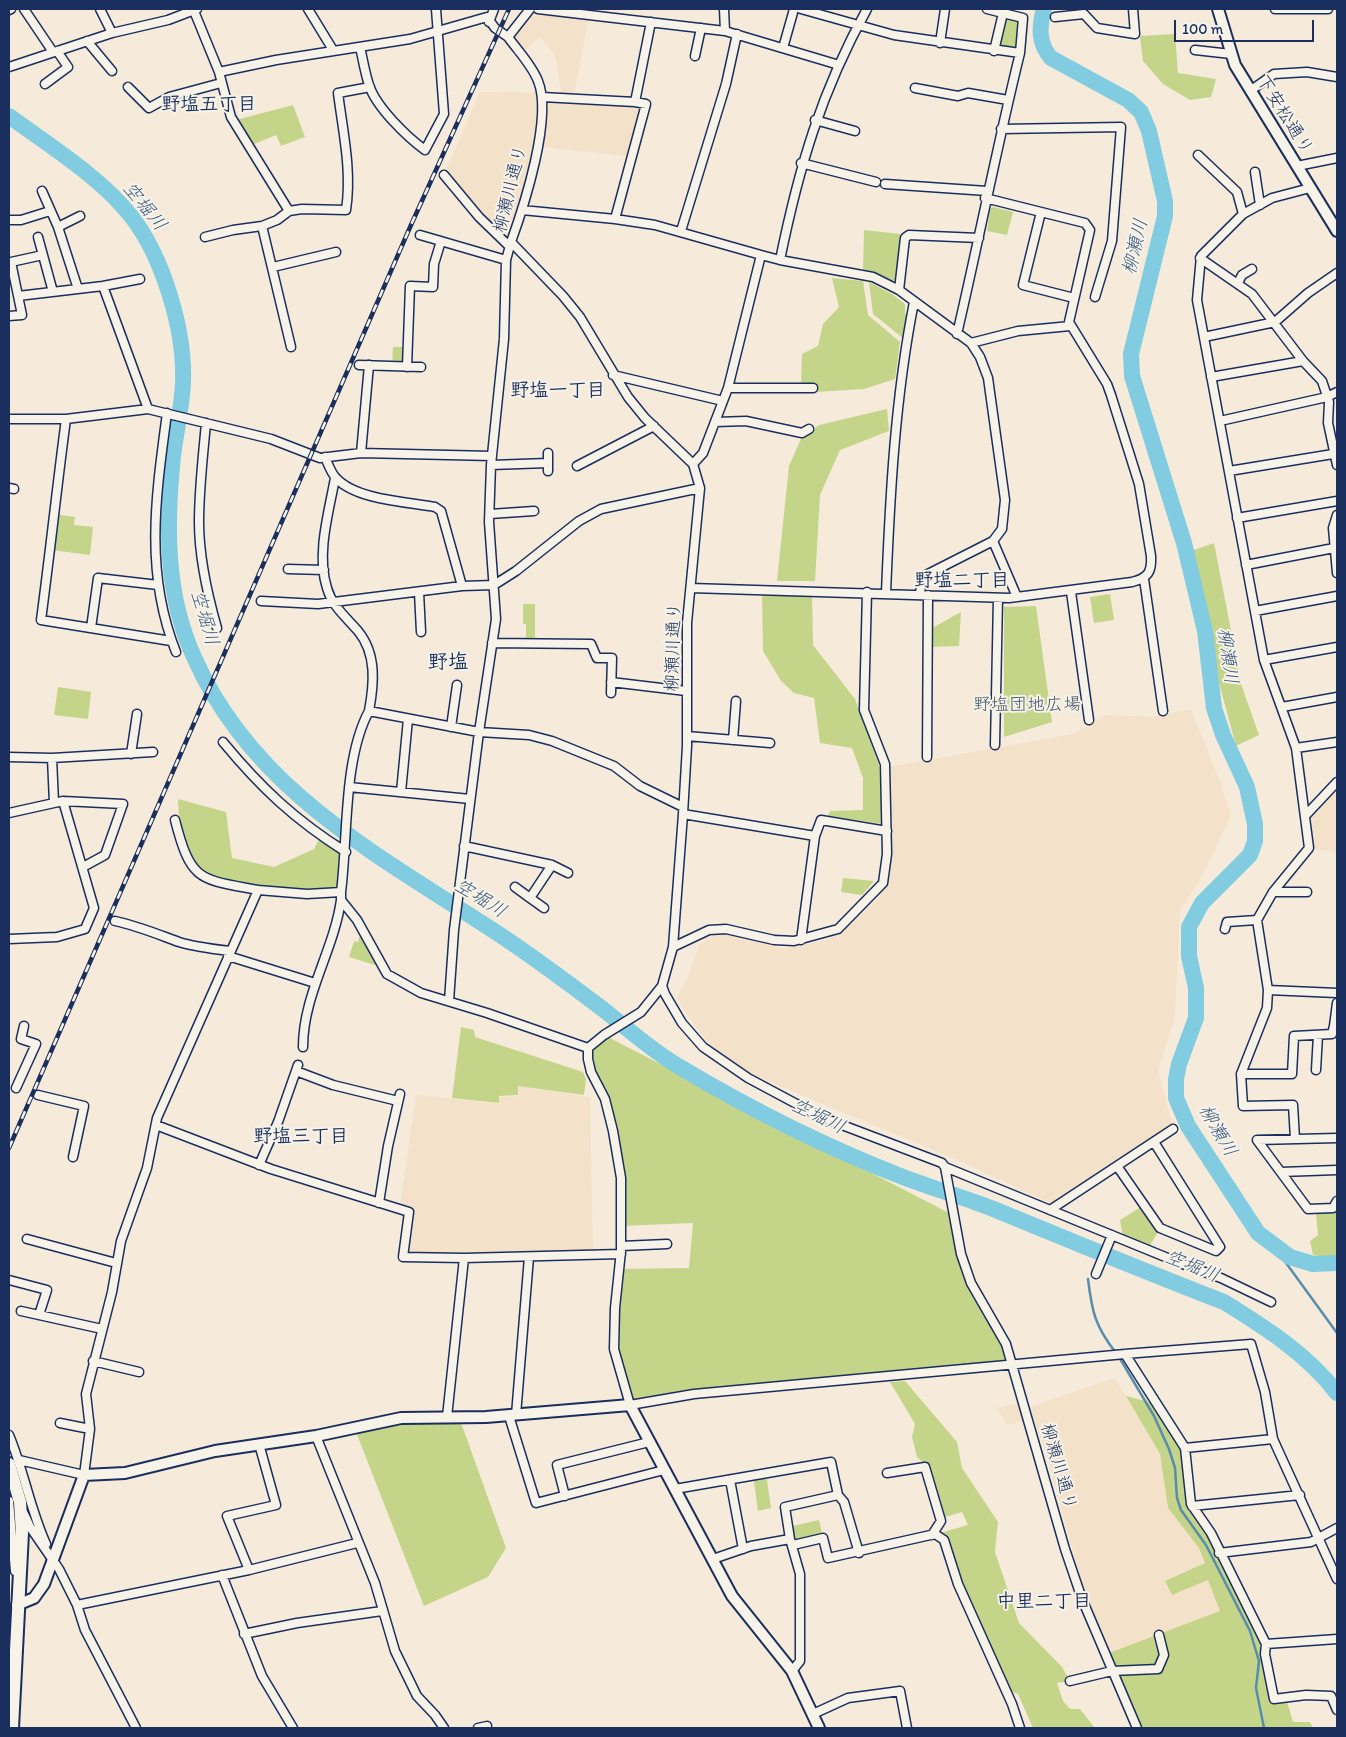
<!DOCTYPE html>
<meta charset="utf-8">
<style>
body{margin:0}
#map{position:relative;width:1346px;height:1737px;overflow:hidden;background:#f6ebda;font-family:Itim,sans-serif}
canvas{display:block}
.frame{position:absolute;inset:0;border:10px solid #1b2f5e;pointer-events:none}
.scale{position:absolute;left:1174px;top:20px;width:140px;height:22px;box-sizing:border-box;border:2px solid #1b2f5e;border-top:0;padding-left:6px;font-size:15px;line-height:18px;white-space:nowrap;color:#1b2f5e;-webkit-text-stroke:4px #f7f3e8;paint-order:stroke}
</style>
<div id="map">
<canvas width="1346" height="1737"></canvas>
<div class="frame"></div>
<div class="scale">100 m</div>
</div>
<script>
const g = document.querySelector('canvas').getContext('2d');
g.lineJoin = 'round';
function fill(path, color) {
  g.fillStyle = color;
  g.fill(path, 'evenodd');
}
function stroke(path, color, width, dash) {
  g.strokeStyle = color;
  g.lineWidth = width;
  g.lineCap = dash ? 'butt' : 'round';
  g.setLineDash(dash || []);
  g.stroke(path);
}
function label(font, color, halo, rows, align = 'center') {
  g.font = font + ' Itim,"Klee One",sans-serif';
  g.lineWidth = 4;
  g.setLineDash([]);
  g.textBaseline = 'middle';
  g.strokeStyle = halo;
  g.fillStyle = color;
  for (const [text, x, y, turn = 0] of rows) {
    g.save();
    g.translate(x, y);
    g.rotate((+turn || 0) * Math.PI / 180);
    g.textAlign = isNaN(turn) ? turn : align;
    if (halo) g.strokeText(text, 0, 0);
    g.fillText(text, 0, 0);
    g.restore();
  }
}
fill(new Path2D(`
 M553,9h18l-2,8 19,3 -14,77h-12l-7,-42 -15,-18 -15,13 -9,-11 4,-12 18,-15z
 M480,92l61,1 -1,31 -12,66 -8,11 -12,37 -9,2 -55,-65z
 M549,100l74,4 18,3 -14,49 -85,-9z
 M1191,709l30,75 10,32 -30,62 -21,33 -5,106 -17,53 15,56 -121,78 -102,-47 -199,-83 -41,-29 -21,-27 -12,-20 11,-21 11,-32 16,-10 12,-1 57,15 42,-9 16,-7 36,-35 8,-11 4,-15 1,-21 -2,-84 184,-33 32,-19 45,2z
 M1337,788v78l-2,-14 -21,-3 -3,-32z
 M518,1086l72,11 3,153 -100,3 -86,-1 4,-42 -11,-4 16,-111 84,9 -1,-7 20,-1z
 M1115,1378l45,76 8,54 31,40 6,15 -40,19 7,13 36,-15 12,31 -108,43 -28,-63 -37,-134 -17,-50z
 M1018,1403l5,18 -15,4 -12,-17z`), '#f4e1c9');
fill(new Path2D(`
 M1003,13l20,5 -3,35 -26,-2z
 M1175,34l3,39 38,6 -5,18 -21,3 -27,-16 -20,-23 -3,-25z
 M293,105l12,32 -24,9 -5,-11 -24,10 -16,-25z
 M993,207l20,5 -6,23 -20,-4 3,-22z
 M864,230l36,4 -2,44 -6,3 -18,-9 -11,-2z
 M832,278l31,3 5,34 32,27 -5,37 -31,10 -48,3 1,-8h-16l1,-30 16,-8 5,-22 16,-17z
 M869,282l23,12 13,10v9l3,3 -4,23 -31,-25z
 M393,347h15l-1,20h-15z
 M887,409l2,22 -49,19 -20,45 -5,86h-38l12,-115 12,-27 18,-14z
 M55,514l20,3 -1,8 19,2 -3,28 -39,-5z
 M1214,543l28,144 17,48 -23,11 -21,-78 -24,-117z
 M812,593l1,52 42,54 24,66 4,59 -55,-8 2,-5 33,-1v-32l-11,-30 -32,-5 -6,-45 -20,-5 -13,-12 -18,-30 -1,-57z
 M1110,594l4,26 -20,3 -4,-26z
 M523,604h12v36h-9v-16h-3z
 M1036,606l16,116 -48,15v-130z
 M961,612l-2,34 -29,1 2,-19z
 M58,687l33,5 -3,27 -34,-4z
 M178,799l48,13 6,46 42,9 40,-18 7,-14 25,17 -5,40h-74l-72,-20 -20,-52h4z
 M843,878l31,3 -12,14 -21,-3z
 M360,934l18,32 -29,-9 5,-16 4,1z
 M461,1027l13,3 1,7 108,35 3,7 -2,16 -66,-9v9l-19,1v7l-47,-5z
 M604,1035l349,180 18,68 35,61 6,21 -382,40 -16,-56 5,-80 70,-1 4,-45 -72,3c0,-32 1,-66 -8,-96 -9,-28 -21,-52 -25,-82z
 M1144,1205l16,23 -12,21 -25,-13 -3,-16z
 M1316,1213h21v46l-24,-4 -3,-14 8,-6z
 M905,1381l52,61 5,26 36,54 -3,30 24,71 43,44 8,14 -13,2 6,18 7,8h10l15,19h-62l-15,-34 -8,-3 -31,-61 -32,-90 -7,-7 28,-8 -6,-13 -17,5 -14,-47 -14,-13 -5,-20 3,-13 -25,-42z
 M1126,1396l31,8 28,44 7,58 74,138 8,55 12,-1 7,24h17l3,6h-176l-33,-73 116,-44 -12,-31 -36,15 -7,-14 40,-18 -6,-15 -31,-40 -8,-54z
 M459,1417l47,131 -18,29 -64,29 -70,-179z
 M766,1473l5,35 -13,3 -5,-36z
 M819,1520l4,18 -30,7 -4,-18z`), '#c4d589');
stroke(new Path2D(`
 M1273,1245l64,88
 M1088,1279c4,33 7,47 28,74
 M1119,1357l35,59 15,33 6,19 2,30 4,12 25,35 44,86 9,30 -3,27 8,40`), '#598dad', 2.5);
stroke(new Path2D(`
 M1044,9c-5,18 -6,34 7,49l77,42 13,12 8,19 16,70v15l-34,138 1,22 52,167 21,88 9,77 9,27 24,52 8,37v17l-5,14 -48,48 -13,24v29l7,32v30l-17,46 -3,15v19l12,28 70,107 32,24 23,7 24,-1
 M9,116c41,30 90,60 122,100 32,41 54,114 52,166 -1,25 -7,50 -10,74 -7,68 -8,138 21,201 58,132 182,197 297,272 39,25 76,53 113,81 25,20 47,40 74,56 72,43 147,81 225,111 29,11 59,20 88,31 78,32 155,64 233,94 42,26 83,52 113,91`), '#82cce2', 16);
const minor = new Path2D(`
 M24,9l29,43
 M100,9l12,24
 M308,9l25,41
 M538,9l187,22 114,34
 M724,9l1,22
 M801,9l93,26 126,18c-23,93 -41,187 -63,281
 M987,9l16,4 -9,38
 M1275,9h53
 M9,10l2,-1
 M194,11l25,61 12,45 58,94 13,-2 44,1c6,-39 -3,-78 -8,-117l32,-6
 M1003,13l20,5 -3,35
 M1055,17l29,-3 13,14 38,6 -2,-25
 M489,22l5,-13
 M508,37c10,14 24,28 30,44 15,36 -14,125 -27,161l52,54 17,21 48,80 17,21 48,46 7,24 -13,135v123l-4,68 -10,133 -11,39 3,8 17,29 21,24 45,31 73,39 121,46 3,4 16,87 10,29 35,61 59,205 17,50 55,129
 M87,41l25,30
 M940,43l5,-34
 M360,47c3,13 5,26 9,38 7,22 38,52 56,65l19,-36 -8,-105
 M783,48l11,-39
 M1195,50l36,4
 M695,56l6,-28
 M9,67l103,-34 56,-13 29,-11
 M219,72l57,-12 134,-21 77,-22 8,11 13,9 22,-28
 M45,84l23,-17 -11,-16
 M128,87l21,21 20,-11 52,-14
 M915,88l43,8 10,-3 40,7
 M1250,91l24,-17 33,-2 30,5
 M542,97l93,5
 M815,120l40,11
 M1001,129l120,-2 -9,114 -17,56
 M1198,155l39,37 6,22
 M801,163l75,19
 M1297,166l40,-8
 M1255,172l5,33
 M444,175l35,42 31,30
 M885,184l102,7
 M1310,188l-38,10 -29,16 -42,42 -4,44 67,360 32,88 13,100 -36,44 -16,28 11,70 -1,18 -26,66h51l2,-38 38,-2 2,-8
 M42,191l16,36 20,62
 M522,210l93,9 40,6 106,30
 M289,211l-12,9 -15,6 29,121
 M1041,212l-18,73 51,13
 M615,219l31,-115 -11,-2 16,-80
 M9,220h12l29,-9
 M58,227l22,-11
 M681,231l45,-147 11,-50
 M420,235l86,25
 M38,237l15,55
 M205,237l28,-7 29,-4
 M1200,258l52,36 51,67 19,20 7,21 -1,21 9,42
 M780,260l93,17 26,13 72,53 9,14 8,21 17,122 -3,29 -9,12 -71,36 -2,17
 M273,267l63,-15
 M1238,283l4,-8 10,-6
 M103,286l45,123
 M899,290l6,-52 4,-3 70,3
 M18,296l85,-10 37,-7
 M9,316l13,-1 -11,-53 32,-7
 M1204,337l71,-15 33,-29 29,-20
 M971,343l47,-12 52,-5
 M359,365l62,2
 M407,367l3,-81 23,1 1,-23 7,-23
 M613,375l110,26
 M1211,377l92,-16
 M728,388h85
 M167,413c-11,82 -23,159 9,239
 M9,419h57l82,-10 123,30 49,19 41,-5 131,3
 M66,419c-9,67 -16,134 -25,201l130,21
 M1220,421l107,-24 10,-5
 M715,422l31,-1 56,12 7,-4
 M206,423c-3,33 -7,66 -7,99 0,36 8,71 18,106
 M361,453l8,-88
 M325,457c3,7 6,16 11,21 20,22 72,24 99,29l6,4 21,75
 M693,464l10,-11 25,-65 33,-133 19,5c19,-93 41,-168 87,-251
 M491,465l57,-2
 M577,466l77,-40
 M548,471v-18
 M1229,471l104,-17
 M335,478c-6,34 -19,76 -8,110 5,18 19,29 31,43 19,23 16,53 11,80
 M9,488l5,1
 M490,514l44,-3
 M1337,515l-4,13 4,45
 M1237,518l100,-17
 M993,541l24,56
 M1246,565l88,-17
 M288,569l36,1
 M1144,579l19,132
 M691,588l318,10 123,-16c16,-4 20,-10 19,-26l-12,-72 -28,-89 -4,-11 -38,-62 21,-92 -5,-7 -100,-25
 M419,592l2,40
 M1071,592l18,128
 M886,593c4,-98 9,-195 28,-291
 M261,601l57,3 144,-18 32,-1 22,-14 63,-50 22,-12 99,-21
 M1255,611l82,-15
 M91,628l7,-50 60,7
 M492,643l99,1 6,14h15l-1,35
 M1264,660l73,-13
 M611,682l75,9
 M1282,707l55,-10
 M451,727l6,-42
 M687,736l83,7
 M733,740l3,-39
 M223,742c38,46 72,78 123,110
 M995,745l3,-147
 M1296,748l41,-6
 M131,754l6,-40
 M9,757l43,1 101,-6
 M927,757l1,-162
 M52,758l2,45
 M349,787l121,12
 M401,792l7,-73
 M63,801l60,3 -18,51 -22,12
 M9,813l54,-12 31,107 -9,21 -28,8 -48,2
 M683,814l132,22 6,-16 66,11
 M1305,816l32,-34
 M175,820c16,62 24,59 83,70
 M464,846l88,19 16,8
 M515,887l15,11
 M341,892v8l16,20 30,54 34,19 66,20 101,35
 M1273,892h34
 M544,908l-14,-10 22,-33
 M115,921c23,5 42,13 64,21 16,5 34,7 51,9
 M1225,929l2,-7 30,-2
 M801,940l14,-104
 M673,947l36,-17 17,-1 48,11 20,1 44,-12 45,-46 4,-29 -2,-90 -21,-54 3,-118
 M228,956l87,27
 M662,986l-21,26 -37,23 -16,13v11l3,13 14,27 8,32 8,47v73l-6,57 -1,41 16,56 64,-11 431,-40 126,-10 14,48 8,47 64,140
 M1268,990l69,3
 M449,1001l5,-71 25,-198 50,3 23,6 62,25 26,20 43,21
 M1337,1027l-3,-1 3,-23
 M303,1047c0,-52 31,-97 38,-147
 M1316,1070l2,-35
 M296,1071l37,14 65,16
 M1241,1074l2,32 50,-1 2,34
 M16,1088l20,-44 -15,-5 3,-13
 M38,1095l46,11 -11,51
 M156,1125l115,44 138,43 -6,45 61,1 157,-4
 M1337,1138l-80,2 51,69 25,-1 4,-7
 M259,1165l19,-43 20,-57
 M1117,1166l43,62 56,23 4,-4 -66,-105
 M945,1167l235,96 41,15 50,24
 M1281,1172l56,-2
 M379,1203l9,-57 12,-52
 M1050,1210l123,-81
 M27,1239l89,24
 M621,1246l46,-2
 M1096,1274l16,-39
 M9,1280l38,10 -8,25
 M21,1311l81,18
 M1125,1354l60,94 6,56 20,29 55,111 -1,10 9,45 32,-4 25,1 6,14
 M93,1361l46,11
 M516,1415l13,-158
 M509,1416l27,87 128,-33
 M447,1417l17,-159
 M60,1423l30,6
 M9,1435c15,36 21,74 37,109
 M316,1436l59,147 20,68 22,45 18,19 9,13
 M1185,1448l88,-9
 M19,1460l65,15 6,-46 -4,-35 26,-102 9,-51 26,-73 10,-50 101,-228 49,4 34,-2c7,-54 2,-133 28,-181l110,21 17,-113 -7,-97 2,-57 13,-126 2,-79 5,-18
 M887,1473l38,-6 16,54 -9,14
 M730,1480l13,69
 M675,1489l156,-27 7,33 6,7 15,51
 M565,1496l-8,-31 92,-23
 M9,1501l6,70
 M1192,1506l108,-11
 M24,1514l6,13 29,42 18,36 8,25 51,98
 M793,1545l30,-7 5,20 107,-24 9,6 14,44 54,120 8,24
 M1219,1553l92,-11 26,-14
 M713,1559l38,-13 39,-7
 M249,1570l-22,-54 49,-11 -17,-61
 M222,1575l40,101 31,52
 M77,1605l172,-35 108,-27
 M244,1634l53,-11 85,-12
 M1266,1644l71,-5
 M792,1671l8,-10v-87l-10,-35 -5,-32 53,-12
 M1070,1681l42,-10 46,-2 6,-14 -5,-20
 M813,1714l35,-16 52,-7 7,37
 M478,1728l9,-2`);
const tertiary = new Path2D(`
 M1218,9l17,56 102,166
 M17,1605l17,-7 10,-14 40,-109 41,-2 90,-22 101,-15 85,-18 85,-1 144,-12 102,191 60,75 27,57`);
const primary = new Path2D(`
 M9,1464l11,38 2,31 -10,195`);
stroke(minor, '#1b2f5e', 11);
stroke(tertiary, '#1b2f5e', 14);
stroke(primary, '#1b2f5e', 16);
stroke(minor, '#f7f3e8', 8);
stroke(tertiary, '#f7f3e8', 10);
stroke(primary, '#f7f3e8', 12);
const rail = new Path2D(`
 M9,1148l402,-923 98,-216`);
stroke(rail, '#1b2f5e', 4.5);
stroke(rail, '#f7f3e8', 2.5, [8]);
label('18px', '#1b2f5e', '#f7f3e8', [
 ["下安松通り",1284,115,58],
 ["柳瀬川通り",511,189,-76],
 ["柳瀬川通り",674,647,-88],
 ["柳瀬川通り",1058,1467,74]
]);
label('18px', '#455869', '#f7f3e8', [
 ["野塩団地広場",1027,705]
]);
label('bold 19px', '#1b2f5e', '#f7f3e8', [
 ["野塩五丁目",209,105],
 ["野塩一丁目",558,391],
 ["野塩二丁目",962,581],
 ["野塩三丁目",301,1137],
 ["中里二丁目",1044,1602]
]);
label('italic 19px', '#35567f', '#f7f3e8', [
 ["空堀川",144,207,51],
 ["柳瀬川",1136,247,-77],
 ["空堀川",204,618,74],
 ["柳瀬川",1227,656,82],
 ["空堀川",480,899,32],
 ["空堀川",818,1117,26],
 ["柳瀬川",1217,1131,60],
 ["空堀川",1192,1267,22]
]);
label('bold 20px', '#1b2f5e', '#f7f3e8', [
 ["野塩",448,663]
]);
</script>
